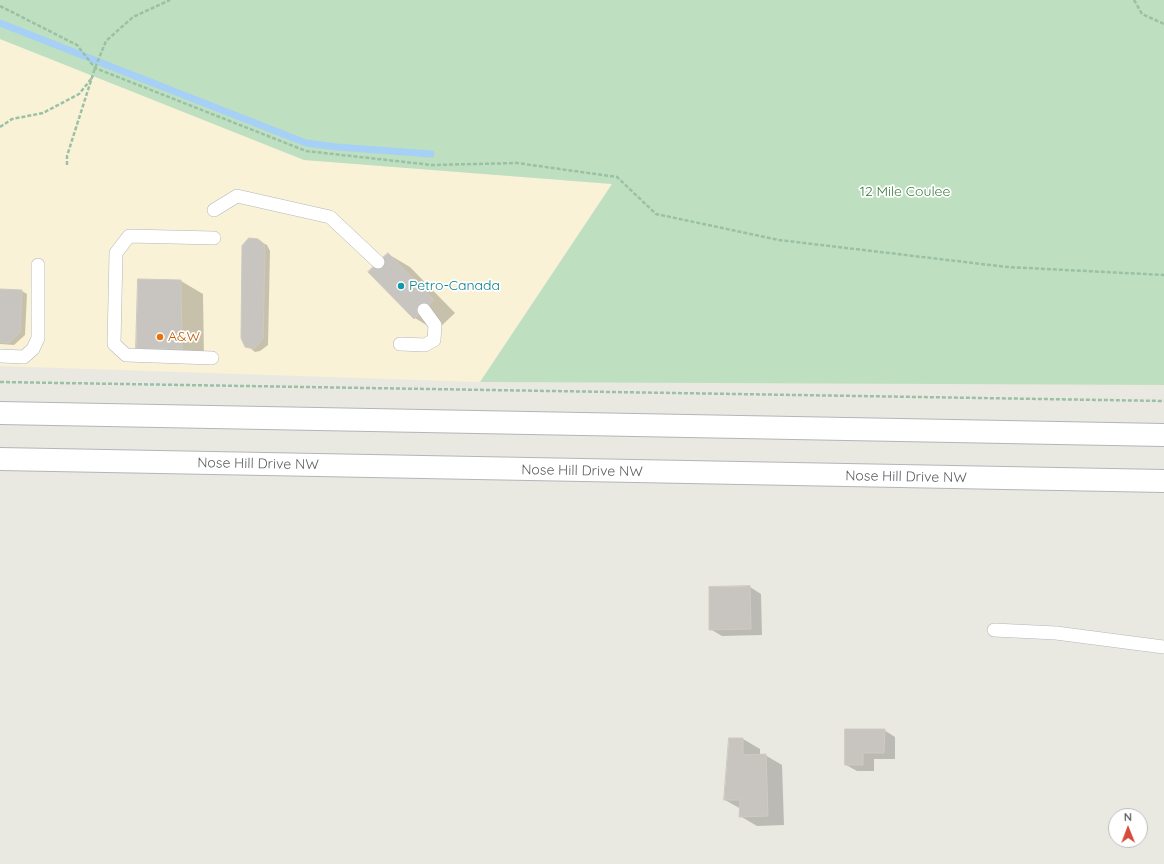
<!DOCTYPE html>
<style>
body{margin:0}
#map{position:relative;width:1164px;height:864px;overflow:hidden;background:#eae9e1;font-family:Quicksand,sans-serif}
canvas{display:block}
.north{position:absolute;left:1108px;top:808px;width:40px;height:40px;box-sizing:border-box;background:#fff;border:1px solid #bdbebf;border-radius:50%;rotate:359deg;font-size:11px;font-weight:700;line-height:16px;text-align:center;color:#595c60}
.north::after{content:'';display:block;margin:auto;width:14px;height:18px;background:#d54c3c;clip-path:polygon(50% 0,100% 100%,50% 72%,0 100%)}
</style>
<div id="map">
<canvas width="1164" height="864"></canvas>
<div class="north">N</div>
</div>
<script>
const g = document.querySelector('canvas').getContext('2d');
g.lineJoin = 'round';
function fill(path, color) {
  g.fillStyle = color;
  g.fill(path, 'evenodd');
}
function stroke(path, color, width, dash) {
  g.strokeStyle = color;
  g.lineWidth = width;
  g.lineCap = dash ? 'butt' : 'round';
  g.setLineDash(dash || []);
  g.stroke(path);
}
function label(font, color, halo, rows, align = 'center') {
  g.font = font + ' Quicksand,sans-serif';
  g.lineWidth = 3.5;
  g.setLineDash([]);
  g.textBaseline = 'middle';
  g.strokeStyle = halo;
  g.fillStyle = color;
  for (const [text, x, y, turn = 0] of rows) {
    g.save();
    g.translate(x, y);
    g.rotate((+turn || 0) * Math.PI / 180);
    g.textAlign = isNaN(turn) ? turn : align;
    if (halo) g.strokeText(text, 0, 0);
    g.fillText(text, 0, 0);
    g.restore();
  }
}
fill(new Path2D(`
 M0,39l304,121 308,24 -132,198 -480,-16z`), '#f9f2d7');
fill(new Path2D(`
 M0,0h1164v385l-684,-3 132,-198 -308,-24 -304,-121z`), '#bfe0c0');
fill(new Path2D(`
 M261,242l6,3 3,6 -2,94 -8,6 -5,1 -12,-10z
 M388,254l22,13 45,46 -19,18 -21,-13z
 M181,281l22,13 1,67h-45l-22,-13z
 M0,290l22,1 5,3 -2,41 -11,10 -14,-1z
 M750,587l11,7 1,41 -40,1 -12,-7z
 M884,730l11,7v22h-21v12h-17l-11,-6z
 M730,739h13l17,10v6h5l17,10 2,60 -27,1 -17,-10 1,-7 -16,-9z`), '#0003');
stroke(new Path2D(`
 M0,23l306,120 31,4 94,7`), '#a6d0f5', 7);
const building = new Path2D(`
 M249,238l9,1 5,4 2,5 -2,91 -9,10 -9,-2 -4,-9 1,-92z
 M388,253l46,47 -20,19 -46,-47z
 M138,279l43,1 1,69h-46z
 M0,289l22,1 -2,42 -11,11 -9,-1z
 M750,586l1,43 -42,1v-43z
 M845,729h40l-1,24h-21v12h-18z
 M729,738h14v17l23,-1 2,62 -29,1 1,-17h-16z`);
fill(building, '#c8c5c0');
stroke(building, '#cecac0', 1);
const lane = new Path2D(`
 M214,210l23,-14 93,21 48,45
 M400,344l25,1 9,-5 1,-15 -11,-15
 M0,356l24,1 9,-8 5,-11v-73
 M212,358l-86,-3 -12,-11 2,-91 13,-17 85,2
 M994,630l62,3 108,14`);
const secondary = new Path2D(`
 M0,413l1164,22
 M0,459l1164,22`);
stroke(lane, '#b3b6ba', 14);
stroke(secondary, '#b2b5ba', 24);
stroke(new Path2D(`
 M1134,0l8,14 22,10
 M0,6l77,39 18,23 211,83 126,14 85,-2 100,14 39,37 123,26 228,27 157,8
 M0,127l12,-8 31,-6 36,-19 13,-16
 M67,165v-9l28,-88 11,-27 27,-24 37,-17
 M0,382l1164,19`), '#9ac0a6', 2.5, [4, 2]);
stroke(lane, '#fff', 13);
stroke(secondary, '#fff', 22);
for (const [x, y, r, color] of [
 [401,286,4,"#0f9aa8"],
 [160,337,4,"#e8710a"]
]) {
  const dot = new Path2D();
  dot.arc(x, y, r, 0, 2 * Math.PI);
  g.fillStyle = color;
  g.fill(dot);
  stroke(dot, '#fff', 1.5);
}
label('14px', '#3c7c41', '#fff', [
 ["12 Mile Coulee",905,192]
]);
label('14px', '#0d838f', '#fff', [
 ["Petro-Canada",409,286]
], 'left');
label('14px', '#c56008', '#fff', [
 ["A&W",168,337]
], 'left');
label('14px', '#595c60', '#fff', [
 ["Nose Hill Drive NW",258,464,1],
 ["Nose Hill Drive NW",582,471,1],
 ["Nose Hill Drive NW",906,477,1]
]);
</script>
